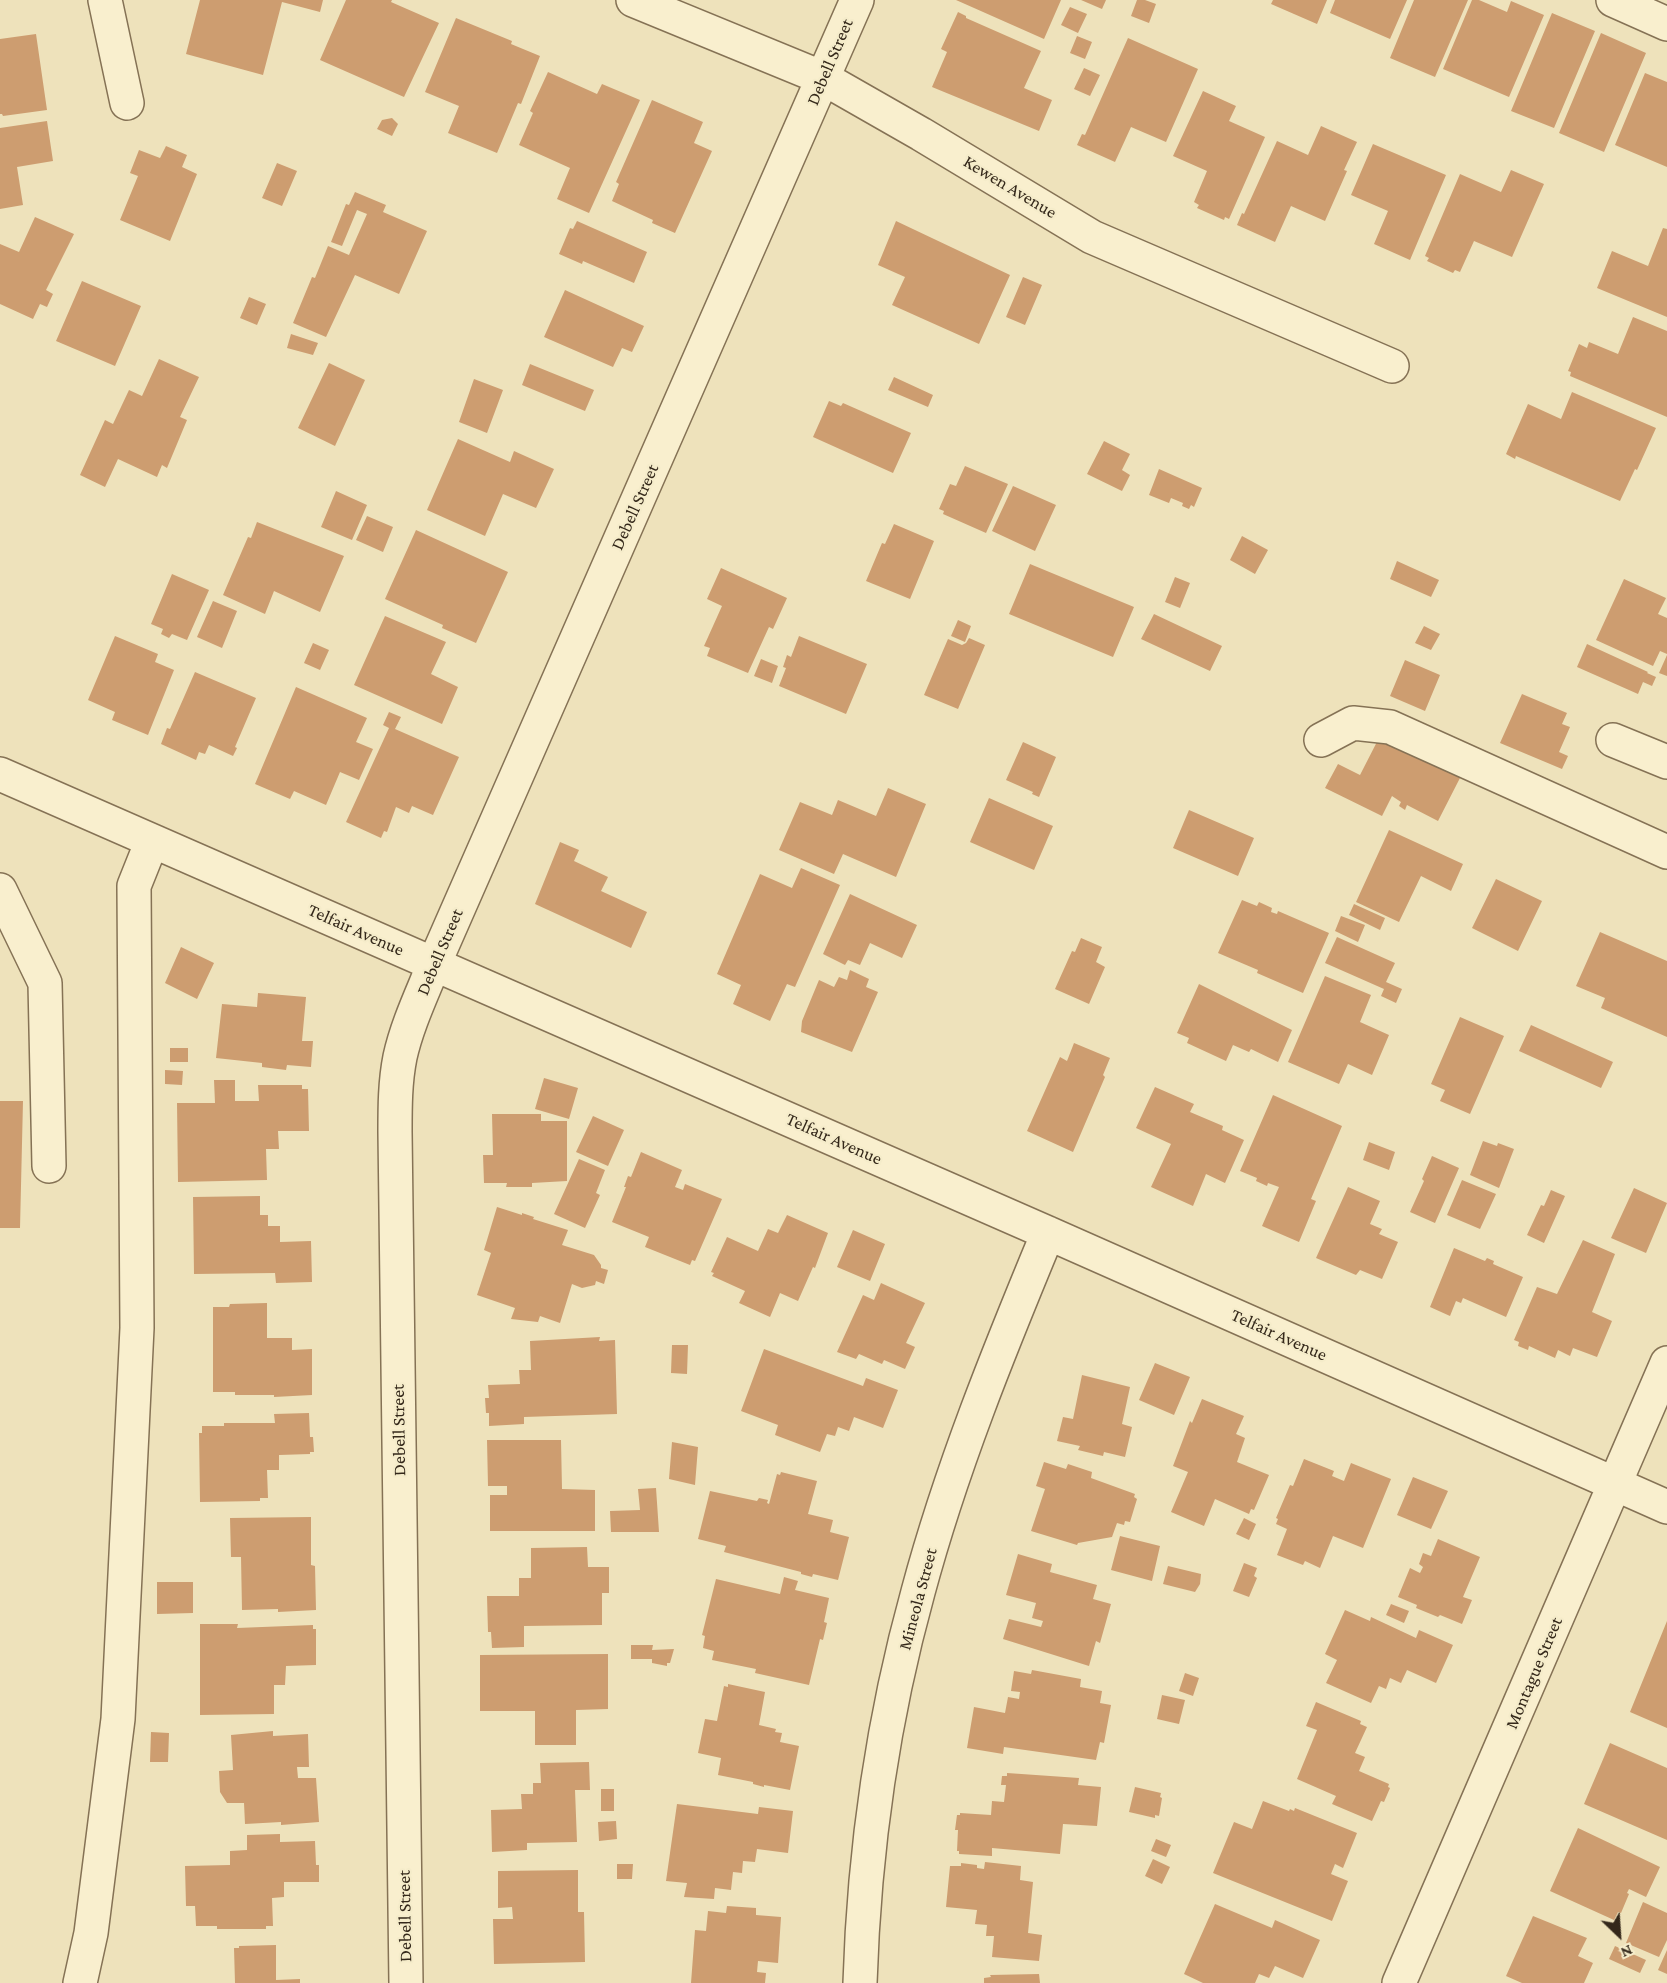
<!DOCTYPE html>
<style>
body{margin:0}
#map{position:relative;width:1667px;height:1983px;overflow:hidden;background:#eee2bb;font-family:"Crimson Pro",serif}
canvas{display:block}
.north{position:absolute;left:1589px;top:1905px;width:60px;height:60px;-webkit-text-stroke:4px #f5ecca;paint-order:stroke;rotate:155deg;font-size:16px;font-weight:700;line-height:24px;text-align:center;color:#34281a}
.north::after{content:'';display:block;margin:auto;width:21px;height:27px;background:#34281a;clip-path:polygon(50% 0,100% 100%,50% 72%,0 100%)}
</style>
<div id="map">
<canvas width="1667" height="1983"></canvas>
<div class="north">N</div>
</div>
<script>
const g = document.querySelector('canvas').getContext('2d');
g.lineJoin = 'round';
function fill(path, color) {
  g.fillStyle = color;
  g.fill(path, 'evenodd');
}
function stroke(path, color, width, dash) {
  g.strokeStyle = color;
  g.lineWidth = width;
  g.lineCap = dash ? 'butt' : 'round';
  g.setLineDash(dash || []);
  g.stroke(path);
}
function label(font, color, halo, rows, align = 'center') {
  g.font = font + ' "Crimson Pro",serif';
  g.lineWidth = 4.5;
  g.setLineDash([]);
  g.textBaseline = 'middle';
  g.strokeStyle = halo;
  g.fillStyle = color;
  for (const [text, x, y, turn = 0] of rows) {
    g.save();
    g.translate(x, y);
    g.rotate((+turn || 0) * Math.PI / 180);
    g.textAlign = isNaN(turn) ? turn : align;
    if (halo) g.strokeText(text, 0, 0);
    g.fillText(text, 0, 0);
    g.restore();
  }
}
fill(new Path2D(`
 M200,0h123l-3,12 -38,-10 -19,73 -77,-21z
 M346,0h46l-1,2 48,21 -35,74 -84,-37z
 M956,0h105l-17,39z
 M1081,0h25l-4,9z
 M1137,0h8l11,4 -7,19 -18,-7z
 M1273,0h54l-10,24 -46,-20z
 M1335,0h72l-17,39 -60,-26z
 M1414,0h54l-33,77 -45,-19z
 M1472,0h7l28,12 4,-11 33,14 -35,82 -66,-28z
 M1070,7l17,7 -9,19 -17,-8z
 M958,12l8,4v2l75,33 -17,37 28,12 -13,31 -107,-44 15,-35 -6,-3z
 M1552,13l43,18 -41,97 -43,-17z
 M456,18l56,23 -1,3 29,12 -19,48 -3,-1 -21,50 -49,-20 11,-27 -34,-14z
 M1601,33l45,20 -42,99 -45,-19z
 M36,34l11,76 -44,6 -1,-2h-2v-75z
 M1077,36l15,6 -7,17 -15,-6z
 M1128,38l70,31 -32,73 -35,-15 -16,35 -38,-17 5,-11 3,1z
 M1084,68l16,7 -10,21 -16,-7z
 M548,72l49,22 5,-10 38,16 -51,113 -32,-14 13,-31 -51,-23 14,-32 -3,-2z
 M1645,73l22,9v85l-52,-22z
 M1203,91l33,15 -7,15 36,16 -36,82 -4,-2 -1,3 -27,-12 2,-3 -5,-3 13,-31 -34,-15z
 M652,100l51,22 -9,21 18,8 -37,82 -23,-10 1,-3 -41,-19 7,-17 -3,-2z
 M392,118l6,6 -6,12 -15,-7 5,-9z
 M47,121l6,40 -36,6 6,38 -23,4v-81z
 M1321,126l36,16 -13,28 3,1 -22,50 -34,-15 -16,36 -38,-17 5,-12 2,1 33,-73 31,14z
 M1373,144l73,31 -36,85 -36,-16 14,-33 -37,-16z
 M166,146l21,9 -5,12 15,7 -27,67 -50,-21 18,-44 -8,-3 9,-23 21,8z
 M277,163l20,8 -15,35 -20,-8z
 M1511,170l33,14 -32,73 -38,-16 -14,31 -5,-2 -2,3 -26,-12 2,-3 -4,-2 35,-82 41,18z
 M355,192l31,13 -3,7 44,19 -28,63 -44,-19 -29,62 -33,-14 19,-46 3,1 13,-32 21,9 18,-41 -10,-4 -15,36 -11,-4 15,-38 3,1z
 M35,217l39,17 -28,56 7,4 -6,13 -7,-3 -7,15 -33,-15v-60l19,8z
 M577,221l70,31 -13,31 -51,-22 -1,3 -23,-10 11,-26 3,1z
 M896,221l114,54 -31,69 -87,-39 13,-28 -27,-12z
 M1663,228l4,1v88l-70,-29 15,-37 36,15z
 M1023,277l19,8 -17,40 -19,-8z
 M82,281l59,25 -26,60 -59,-25z
 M565,290l79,36 -12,26 -10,-4 -9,19 -69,-30z
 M249,297l17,7 -9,21 -17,-7z
 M1633,317l34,14v86l-97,-41 1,-4 -3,-1 11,-27 8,4 2,-6 29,12z
 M291,334l27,9 -5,12 -26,-7z
 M159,359l40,18 -19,40 7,3 -20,48 -5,-3 -5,12 -39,-18 -13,28 -25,-12 25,-55 8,4 16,-34 13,6z
 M329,363l36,17 -30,66 -37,-18z
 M530,364l64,26 -9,21 -63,-26z
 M894,377l39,18 -5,12 -40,-17z
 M474,379l29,11 -16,43 -28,-11z
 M1572,392l84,36 -19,42 -2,-1 -15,32 -104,-45 -1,3 -9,-5 22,-50 33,15z
 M829,401l12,5 2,-3 68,30 -18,40 -80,-36z
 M458,439l52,23 4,-11 40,18 -18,39 -33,-14 -18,42 -58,-26z
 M1104,441l26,13 -8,16 8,5 -8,16 -35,-17z
 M965,466l43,18 -22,49 -43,-19 1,-3 -5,-2 11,-25 6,2z
 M1159,469l43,19 -8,19 -3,-2 -2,4 -7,-3 1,-3 -12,-5 -2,5 -20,-8z
 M1013,486l43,19 -21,46 -43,-20z
 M336,491l31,14 -15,35 -31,-13z
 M367,516l26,11 -10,25 -27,-12z
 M257,522l87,34 -24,56 -46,-21 -9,23 -42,-19 25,-58 3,1z
 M894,524l40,17 -24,58 -44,-18 16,-38 3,1z
 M416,530l92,42 -32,71 -34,-15 1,-3 -58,-26z
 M1242,536l26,14 -13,24 -25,-14z
 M1397,561l42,19 -8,17 -41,-18z
 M1030,564l104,43 -21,50 -104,-43z
 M721,568l66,30 -14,31 -4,-2 -21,46 -41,-17 3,-8 -6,-2 18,-40 -15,-7z
 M172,574l37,16 -22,50 -15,-6 -3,4 -8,-4 2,-5 -12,-5z
 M1175,577l15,6 -10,25 -15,-6z
 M1624,579l42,19 -8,16 9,4v36l-7,-3 -7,15 -57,-26z
 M213,601l24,10 -15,37 -25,-11z
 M1154,614l68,32 -12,25 -69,-32z
 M385,616l61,26 -15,32 27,13 -16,37 -88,-39z
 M958,620l13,6 -6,16 -14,-6z
 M1424,626l16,8 -9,16 -16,-7z
 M115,636l43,18 -3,8 19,8 -26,65 -36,-15 3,-8 -27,-12z
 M799,636l68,28 -21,50 -67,-28 7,-18 -3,-1 4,-12 4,2z
 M969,638l16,7 -27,64 -34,-14 24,-56 14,6 4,-2z
 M313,643l16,7 -9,20 -16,-7z
 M1587,644l61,28 -1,1 9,4 -4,9 -9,-4 -5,12 -61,-27z
 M1667,655v21l-8,-3z
 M761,659l17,7 -6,17 -18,-7z
 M1405,660l35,15 -15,36 -35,-15z
 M195,672l61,26 -21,49 2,1 -4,8 -24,-11 -4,9 -6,-2 -3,8 -35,-16 6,-16 3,1z
 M296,687l71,31 -11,24 17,7 -14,31 -19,-8 -14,33 -32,-14 -4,8 -35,-15z
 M1522,694l45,19 -5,11 8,3 -11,25 9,4 -6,13 -62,-26z
 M389,712l12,5 -6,12 64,28 -26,58 -21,-9 -3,7 -13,-6 -9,25 -3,-1 -3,7 -35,-16 43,-94 -6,-3z
 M1381,734l80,42 -23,45 -31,-16 -2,5 -6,-4 2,-4 -9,-6 -10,20 -57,-28 13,-24 22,11z
 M1023,742l33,15 -17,40 -7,-3 1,-2 -27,-12z
 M888,788l38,16 -30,73 -53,-23 -9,20 -55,-24 21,-48 32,13 6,-15 38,16z
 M989,798l64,28 -19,44 -64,-28z
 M1189,810l65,28 -16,38 -65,-28z
 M1389,830l74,34 -12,27 -30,-15 -22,46 -43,-20z
 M560,842l19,8 -5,11 34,16 -7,14 46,21 -16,36 -96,-44z
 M801,868l39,17 -45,102 -8,-3 -17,37 -37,-17 8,-19 -24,-11 43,-100 32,14z
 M1496,879l46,22 -24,50 -46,-23z
 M850,894l67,31 -15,33 -32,-15 -10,22 -12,-5 -3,5 -22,-11z
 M1242,900l15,6 2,-4 13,6 -1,4 6,2 1,-3 51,22 -26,60 -46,-20 1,-3 -40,-17z
 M1354,904l31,14 -5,12 -31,-15z
 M1341,916l24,9 -7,17 -23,-11z
 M1600,932l67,29v76l-66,-29 4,-10 -29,-12z
 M1337,937l58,26 -9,19 16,7 -6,14 -15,-7 3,-7 -59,-26z
 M1081,938l21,9 -6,15 9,5 -16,37 -34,-15 17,-38 3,1z
 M181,947l33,16 -17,36 -32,-16z
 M850,970l19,9 -3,8 12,5 -26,60 -51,-20 1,-11 17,-41 15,7 5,-10 8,3z
 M1325,976l46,19 -11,27 29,13 -17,40 -24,-11 -9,20 -51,-22z
 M1199,984l93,46 -14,32 -27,-13 -2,3 -16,-7 -7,16 -39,-18 2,-5 -12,-5z
 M258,993l48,4 -4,44h11l-2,26 -24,-2 -1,5 -24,-3v-4l-46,-5 6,-54 35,3z
 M1460,1017l44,19 -34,78 -30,-13 5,-11 -14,-6z
 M1531,1025l82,37 -12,26 -82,-37z
 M1074,1043l36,15 -7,17 2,2 -32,75 -46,-21 33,-74 7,4z
 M170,1048h18v14h-18z
 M165,1070l18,1 -1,14 -17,-1z
 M544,1078l34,10 -9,31 -34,-10z
 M214,1080h21v21h24l-1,-16h44v4h6l1,42h-31l1,18h-13l1,31 -89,2 -1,-79h38z
 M1155,1087l39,17 -4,8 33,14 -1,4 22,10 -19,43 -19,-9 -13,32 -42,-19 20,-43 -35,-16z
 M1273,1095l69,31 -31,73 5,2 -17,41 -37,-16 17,-39 -11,-4 -1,3 -11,-5 1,-3 -17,-7z
 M0,1101h23l-3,127h-20z
 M492,1114h49v7h26v60l-35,2v4h-26l1,-4h-23l-1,-28h10z
 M593,1116l31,14 -16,36 -32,-14z
 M1483,1141l14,5 1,-3 16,6 -15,39 -29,-13z
 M1369,1142l26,10 -6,18 -26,-10z
 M641,1152l41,18 -7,17 8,3 2,-6 37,15 -27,62 -3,-1 -2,5 -45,-18 4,-10 -37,-15 14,-35h-2l4,-11 3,1z
 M1432,1156l27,12 -24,55 -25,-11 14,-31 -2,-2z
 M579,1159l26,11 -9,23 4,2 -15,33 -31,-14z
 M1462,1180l34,14 -16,35 -33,-14z
 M1348,1187l32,14 -10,23 12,5 -3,5 19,8 -16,37 -22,-9 -4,5 -40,-17z
 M1634,1188l33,15 -21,50 -35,-15z
 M1551,1190l14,6 -21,47 -17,-8 14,-30 3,1z
 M260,1196v19h8v11h12v16l31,-1 1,41 -36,1 -1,-10 -81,1 -1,-77z
 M497,1207l25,8v-2l12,4 -1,2 35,11 -6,15 32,10 7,10v3l7,2 -4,14 -8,-3 -1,4 -13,3 -10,-4 -12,39 -20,-7 -2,6 -27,-3 4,-11 -38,-13 14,-42 -7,-3z
 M787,1215l41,18 -13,35 -2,-1 -15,34 -18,-8 -10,24 -31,-14 6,-12 -33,-15 2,-3 -3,-1 16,-35 31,14 10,-22 10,4z
 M853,1230l32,14 -15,37 -33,-14z
 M1583,1240l32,14 -23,58 20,9 -15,36 -24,-9 -3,8 -12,-6 -3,8 -26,-12 -1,4 -10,-4 1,-4 -5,-2 23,-53 20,7z
 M1454,1248l31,13 2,-3 7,3 -1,3 30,13 -17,40 -43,-19 -2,5 -5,-2 -6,15 -20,-9z
 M881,1283l44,20 -19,40 9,4 -10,22 -21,-9 -2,4 -23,-10 -3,5 -19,-7 26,-57 11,5z
 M267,1303v35h25v12l20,-1v46l-38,2v-2h-39v-3h-22v-85h16l1,-3z
 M600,1337l-1,4 16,-1 2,74 -93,3v7l-35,2v-13h-3l-1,-15h4l-1,-13 32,-1 -1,-14h12l-1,-29z
 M672,1345h16l-1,29 -16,-1z
 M764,1349l99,37 3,-8 32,12 -15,38 -29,-11 -5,14 -11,-4 -3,9 -8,-2 -7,18 -45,-17 3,-10 -37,-14z
 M1155,1363l35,14 -16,38 -35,-15z
 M1082,1375l48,12 -8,37 10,3 -7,30 -21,-5 -1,4 -25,-6 2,-4 -23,-5 6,-24 10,2z
 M1202,1399l42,17 -8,18 9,4 -8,24 32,13 -15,35 -3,-1 -2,5 -34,-15 -11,27 -33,-14 17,-40 -15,-6 17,-45 2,2z
 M309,1413l1,24h3l1,15h-4v2l-31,1v15h-12l1,28h-8v3l-60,1 -1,-69h3v-7h22v-3h51l-1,-9z
 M487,1440h74l1,49 33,1v41h-105v-36h17v-9h-19z
 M672,1442l26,5 -3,38 -26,-6z
 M1304,1459l30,12 -2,5 12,5 7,-18 40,16 -28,69 -30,-12 -13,32 -15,-7 -2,4 -26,-10 10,-26 -11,-5 2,-5 -2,-1 14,-33 3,1z
 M1044,1462l22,7 2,-5 24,8 -1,6 44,16 -1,3 3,2 -7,23 -5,-1 -1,4 -7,-2 -5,14 -34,6 -1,2 -46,-14 14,-42 -9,-3z
 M781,1472l36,9 -9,33 25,6 -3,12 19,5 -11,43 -25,-6 -1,3 -11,-3v-2l-77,-20 2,-6 -28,-7 12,-48 47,10 2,-3 9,2 -1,3 2,1 8,-30 3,1z
 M1413,1477l35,14 -17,38 -34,-14z
 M656,1488l3,44h-48l-1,-21 30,-1 -2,-21z
 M311,1517v48l4,1 1,44 -38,2v-3l-36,1 -1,-53h-10l-1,-39z
 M1244,1518l12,6 -7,16 -13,-6z
 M1120,1536l40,10 -8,35 -41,-11z
 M1438,1539l42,18 -17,40 9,3 -10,24 -22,-9 -2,2 -22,-9 1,-3 -19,-8 12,-29 10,5 3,-6 -4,-3 4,-11 8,3z
 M587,1547l1,20h21v26h-7v32l-78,1v21l-32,1 -1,-16h-3l-1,-36h32v-18h12v-30z
 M1018,1554l34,10 -2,8 47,13 -4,14 18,5 -11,39 -4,-2 -7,25 -86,-27 6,-20 32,8 2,-6 -11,-3 4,-15 -30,-8z
 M1244,1563l13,5 -3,8 3,2 -8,19 -16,-6z
 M1168,1566l33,8 -1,10 -5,8 -32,-8z
 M784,1577l14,4 -3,9 34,8 -5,24 3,1 -4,17 -3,-1 -11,46 -54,-12 1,-4 -44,-9 2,-9 -11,-3 2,-12 -3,-1 14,-56 64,15z
 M157,1582h36v31l-36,1z
 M1391,1604l18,7 -5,12 -18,-8z
 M1345,1610l25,11 1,-4 45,21 3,-8 34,15 -17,38 -29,-13 -6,13 -11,-5 -4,11 -7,-3 -8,17 -45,-20 11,-23 -12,-6z
 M1667,1621v107l-37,-16z
 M200,1624h38l-1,4 76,-3v4h3v36l-30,1 -1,19h-11v29l-74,1z
 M631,1645h22l-1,5 22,-1 -4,14h-3v3l-15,-3v-4h-21z
 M608,1654v55l-32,1v35h-41v-34h-55v-56z
 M1032,1670l49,9 -1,8 22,4 -2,12 11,2 -7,38 -4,-1 -4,18 -92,-13 -1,7 -36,-6 7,-41 31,6 3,-16 11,2 1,-7 -9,-1 3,-20 17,3z
 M1185,1673l14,5 -6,18 -14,-5z
 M728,1684l37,8 -6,33 17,4 -1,3 7,1 -2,9 19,4 -9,44 -26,-5v2l-11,-3v-2l-35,-7 3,-17 -23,-5 7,-34 12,2 7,-35 4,1z
 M1162,1695l23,5 -6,24 -22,-5z
 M1316,1702l45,19 -1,3 7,3 -12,26 10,4 -6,14 30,13 -1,3 2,1 -6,14 -3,-1 -9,20 -40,-17 4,-8 -39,-17 20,-49 -11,-4z
 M273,1731v5l35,-2 1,33h-12l1,11h18l3,44 -38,3v-3l-36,2 -1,-21h-17l-7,-11 -1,-21 14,-1 -2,-35z
 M151,1732l18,1 -1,29h-18z
 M1610,1743l57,25v72l-83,-36z
 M589,1762l1,28h-15l2,52 -50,1v7l-35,2 -1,-42 31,-1 -1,-15h12v-11h8l-1,-20z
 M1007,1773l72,5 -1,7 23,2 -4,39 -34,-2 -3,30 -68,-6v8l-33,-2v-3h-2l1,-21h-3l2,-15h3v-2l31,2 1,-14 12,1 2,-17h-5l1,-9h5z
 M1135,1787l26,6 -1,4 2,1 -3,18 -4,-1v3l-26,-6z
 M601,1789h13v22h-13z
 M1263,1801l26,10 1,-2 4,2 1,-3 62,25 -14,35 -8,-4 -4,10 17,7 -16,40 -119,-48 21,-51 18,7z
 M677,1804l81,10 1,-7 34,4 -5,42 -31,-4 -2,13 -12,-1 -1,12 -9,-1 -2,18 -16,-2 -1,11 -30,-2 3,-14 -21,-2z
 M616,1821l1,18 -18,2 -1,-19z
 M1578,1828l82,39 -14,30 -17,-8 -2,4 2,1 -8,19 -3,-1 -4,8 -64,-29z
 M280,1834v8l35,-1 1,24h3v17h-35v15l-12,1 1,28h-7v3h-49v-3h-21l-1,-20h-9l-1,-40 45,-1v-14l17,-1v-15z
 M1156,1839l15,6 -5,12 -15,-6z
 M1153,1859l17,8 -8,17 -17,-8z
 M985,1862l36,4 -1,14 13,2 -5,51 14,2 -3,26 -47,-4 2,-21h-8l1,-11 -12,-1 2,-14 -31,-3 4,-41h11v-3l16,2v3l7,1z
 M617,1864h16l-1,15h-15z
 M578,1870v42h6l1,50 -91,2 -1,-45h20l-1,-12 -14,1v-37z
 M1643,1902l24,11v27l-8,17 -33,-14z
 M1215,1904l57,24 3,-8 45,20 -17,38 -28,-12 -6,12 -10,-4 -4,9h-52l-19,-9z
 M727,1906l29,2v7l25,2 -3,46 -20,-2 -1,11 9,1 -1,10h-74l4,-53 11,1 2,-20 18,2z
 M1533,1916l54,22 -9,18 15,7 -9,20h-62l-16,-7z
 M276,1945v35l24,-1v4h-65l-1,-35h5v-2z
 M1615,1946l31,14 -6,13 -31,-14z
 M1667,1950v24l-9,-4z
 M1039,1974l1,9h-56v-5l7,-1 -1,-2z`), '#cd9d70');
const minor = new Path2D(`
 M105,0l22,103
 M633,0l190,78 98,56 171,103 300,129
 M1613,0l54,24
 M1321,740l32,-17 37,4 277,125
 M1613,740l54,22
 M0,774l1048,459 619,274
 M0,890l45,93 4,183
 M80,1983l11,-50 27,-214 19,-391 -3,-442 18,-45
 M406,1983l-11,-851c0,-25 0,-50 5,-75 7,-32 22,-63 34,-93l423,-964
 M860,1983c4,-131 23,-265 58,-391 33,-123 81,-241 130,-359
 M1399,1983l268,-620`);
stroke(minor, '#857255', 36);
stroke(minor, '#f9efce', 33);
label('18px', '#34281a', '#f5ecca', [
 ["Debell Street",830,62,-67],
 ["Kewen Avenue",1010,187,31],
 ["Debell Street",635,507,-66],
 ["Telfair Avenue",356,930,24],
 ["Debell Street",440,952,-67],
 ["Telfair Avenue",834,1139,24],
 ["Telfair Avenue",1279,1335,24],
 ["Debell Street",399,1430,-91],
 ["Mineola Street",918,1599,-75],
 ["Montague Street",1534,1673,-67],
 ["Debell Street",405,1916,-91]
]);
</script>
